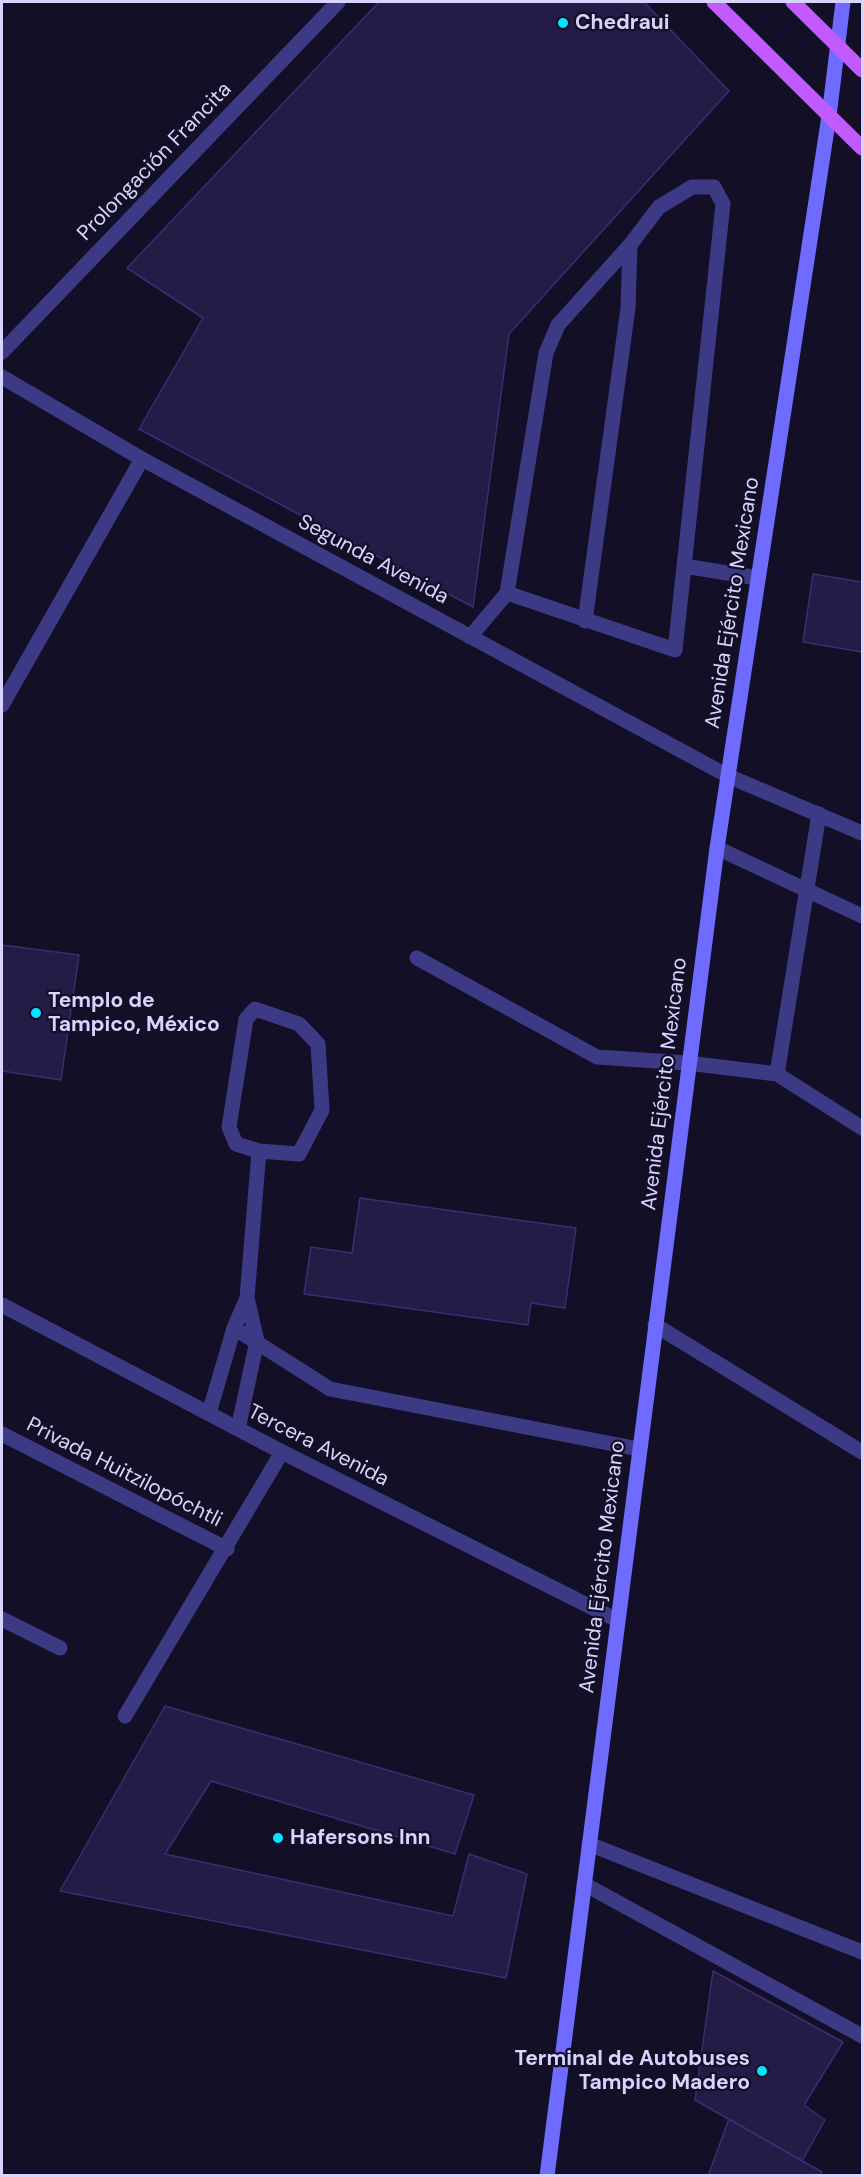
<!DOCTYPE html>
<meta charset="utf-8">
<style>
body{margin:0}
#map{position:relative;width:864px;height:2177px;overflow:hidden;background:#130f26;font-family:"DM Sans",sans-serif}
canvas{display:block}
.frame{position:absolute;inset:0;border:3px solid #d9d4ff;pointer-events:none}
</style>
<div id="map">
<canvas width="864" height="2177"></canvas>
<div class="frame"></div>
</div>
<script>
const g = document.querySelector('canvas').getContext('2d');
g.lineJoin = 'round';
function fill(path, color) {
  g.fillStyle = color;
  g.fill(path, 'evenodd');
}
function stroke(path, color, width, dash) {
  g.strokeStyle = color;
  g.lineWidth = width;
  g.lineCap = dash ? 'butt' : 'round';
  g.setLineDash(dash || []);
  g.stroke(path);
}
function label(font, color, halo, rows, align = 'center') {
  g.font = font + ' "DM Sans",sans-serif';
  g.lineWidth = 4.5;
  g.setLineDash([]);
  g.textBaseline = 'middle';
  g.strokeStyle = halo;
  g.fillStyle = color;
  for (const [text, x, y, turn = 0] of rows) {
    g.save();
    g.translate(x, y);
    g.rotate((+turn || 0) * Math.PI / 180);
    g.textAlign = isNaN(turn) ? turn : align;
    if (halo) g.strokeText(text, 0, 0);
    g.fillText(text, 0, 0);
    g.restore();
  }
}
const building = new Path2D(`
 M379,2h265l85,89 -220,243 -36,273 -334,-178 64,-111 -76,-50z
 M813,574l49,8v70l-59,-10z
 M2,945l77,10 -18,125 -59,-9z
 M360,1198l216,30 -11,80 -34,-5 -3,22 -224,-31 7,-47 41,6z
 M165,1706l309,89 -19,59 -244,-73 -46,73 288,62 16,-62 58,20 -21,104 -446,-87z
 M713,1971l130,71 -39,63 21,15 -23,41 -107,-61z
 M729,2119l93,53 -2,4h-112z`);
fill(building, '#241b47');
stroke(building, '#3b2d73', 1.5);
stroke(new Path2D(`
 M684,566l74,12
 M585,621l43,-313 2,-63
 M470,637l37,-44 168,57 48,-446 -9,-17h-22l-33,20 -29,38 -72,80 -12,28 -39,240
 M728,776l134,57
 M717,848l145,68
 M417,958l180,99 91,6 89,11 85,54
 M255,1009l44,15 19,20 4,66 -23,44 -40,-3 -23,-7 -7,-17 17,-108z
 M777,1074l42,-260
 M655,1325l207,127
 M234,1328l96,61 309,60
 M209,1413l25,-85 13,-30
 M238,1429l19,-88 -10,-43 12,-147
 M589,1844l273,108
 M584,1884l278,152`), '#3d3a85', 15);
stroke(new Path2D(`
 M2,352l336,-350
 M2,377l140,82 586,317
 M2,705l140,-246
 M2,1305l280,147 335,168
 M2,1434l225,115
 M2,1619l58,29
 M125,1716l157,-264`), '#3d3a85', 15);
stroke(new Path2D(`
 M547,2176l170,-1328 112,-732 14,-114`), '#6f6bff', 15);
stroke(new Path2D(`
 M714,2l148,146
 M793,2l69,68`), '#c25bff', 15);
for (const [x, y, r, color] of [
 [563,23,6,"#00e5ff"],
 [36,1013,6,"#00e5ff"],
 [278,1838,6,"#00e5ff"],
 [762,2071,6,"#00e5ff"]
]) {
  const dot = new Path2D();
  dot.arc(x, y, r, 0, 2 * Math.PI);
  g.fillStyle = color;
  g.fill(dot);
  stroke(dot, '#130f26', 2);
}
label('bold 21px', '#d9d4ff', '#130f26', [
 ["Chedraui",575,23],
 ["Templo de",48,1001],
 ["Tampico, México",48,1025],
 ["Hafersons Inn",290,1838],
 ["Terminal de Autobuses",750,2059,"right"],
 ["Tampico Madero",750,2083,"right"]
], 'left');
label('21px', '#d9d4ff', '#130f26', [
 ["Prolongación Francita",155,162,-46],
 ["Segunda Avenida",373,560,28],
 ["Avenida Ejército Mexicano",733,603,-81],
 ["Avenida Ejército Mexicano",665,1084,-83],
 ["Tercera Avenida",318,1446,27],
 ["Privada Huitzilopóchtli",124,1473,27],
 ["Avenida Ejército Mexicano",603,1567,-83]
]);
</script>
